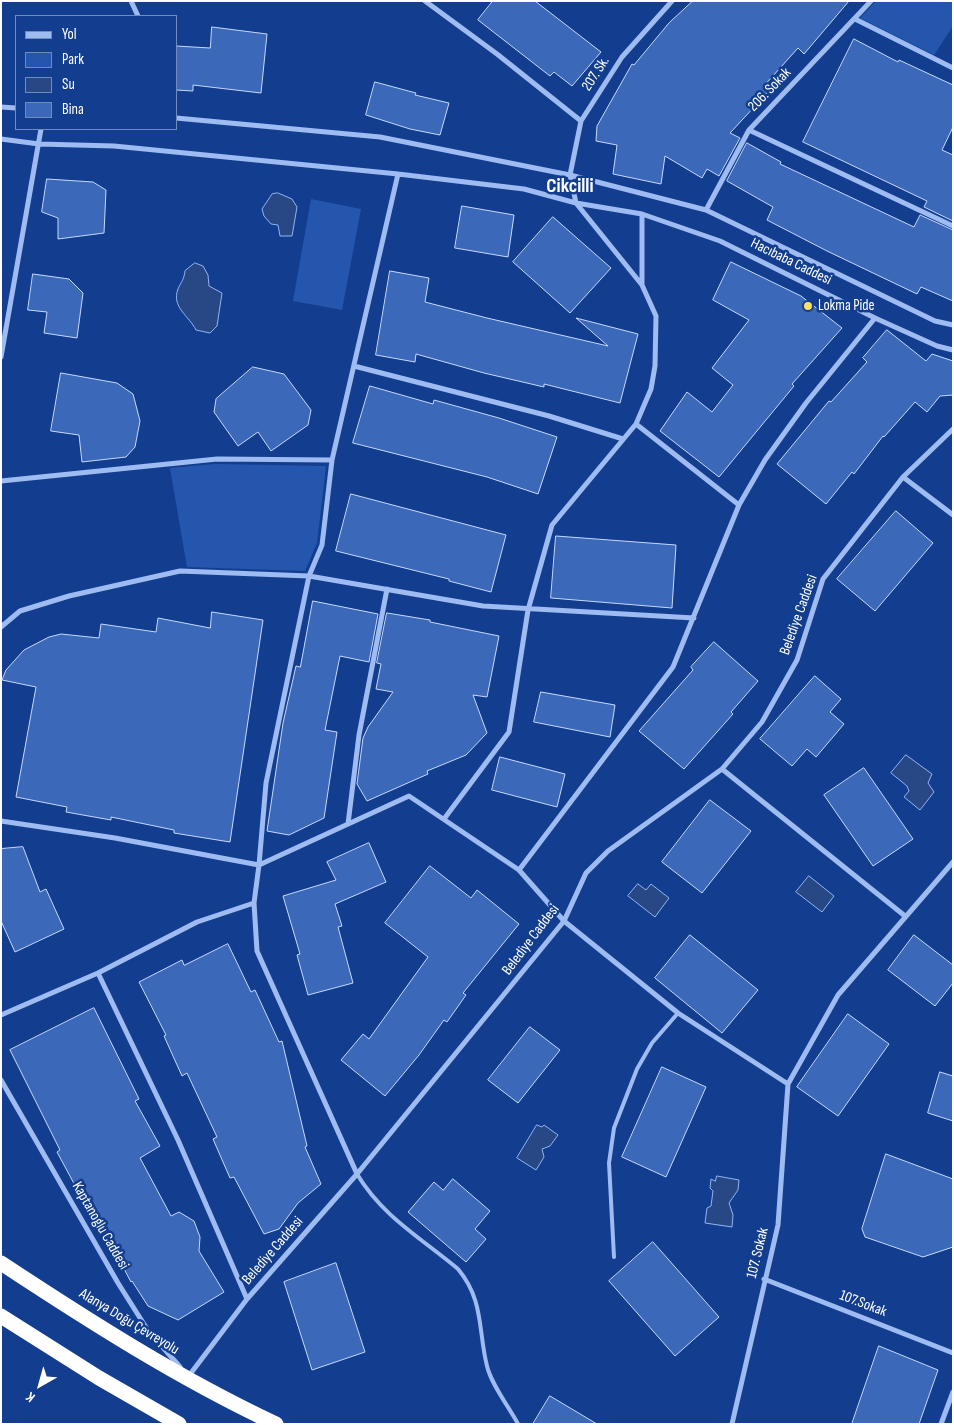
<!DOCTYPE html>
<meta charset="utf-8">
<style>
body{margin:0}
#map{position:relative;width:954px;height:1425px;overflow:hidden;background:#133e8f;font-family:"Sofia Sans Condensed",sans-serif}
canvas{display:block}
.frame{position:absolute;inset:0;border:2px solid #fff;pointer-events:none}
.legend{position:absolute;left:15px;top:15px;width:162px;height:115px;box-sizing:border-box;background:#133e8f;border:1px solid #718bbc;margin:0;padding:6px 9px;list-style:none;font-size:15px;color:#fff}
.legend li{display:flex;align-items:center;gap:10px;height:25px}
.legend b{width:25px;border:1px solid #718bbc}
.north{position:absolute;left:15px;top:1360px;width:50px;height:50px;-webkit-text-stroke:4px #133e8f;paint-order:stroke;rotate:218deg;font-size:14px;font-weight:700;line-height:20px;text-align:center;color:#fff}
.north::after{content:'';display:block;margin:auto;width:18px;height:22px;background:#fff;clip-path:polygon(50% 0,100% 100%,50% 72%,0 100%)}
</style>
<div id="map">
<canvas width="954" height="1425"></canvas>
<div class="frame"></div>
<ul class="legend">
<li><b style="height:6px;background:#9ebcf1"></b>Yol</li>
<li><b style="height:14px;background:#2556ae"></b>Park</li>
<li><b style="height:14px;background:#284885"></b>Su</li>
<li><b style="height:14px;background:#3c68b9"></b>Bina</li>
</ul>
<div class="north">K</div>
</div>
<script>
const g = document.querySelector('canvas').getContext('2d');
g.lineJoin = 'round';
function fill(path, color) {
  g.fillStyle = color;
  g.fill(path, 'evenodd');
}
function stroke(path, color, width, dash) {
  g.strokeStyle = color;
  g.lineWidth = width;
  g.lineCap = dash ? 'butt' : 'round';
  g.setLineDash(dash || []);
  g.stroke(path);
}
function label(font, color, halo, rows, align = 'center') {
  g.font = font + ' "Sofia Sans Condensed",sans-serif';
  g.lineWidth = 5;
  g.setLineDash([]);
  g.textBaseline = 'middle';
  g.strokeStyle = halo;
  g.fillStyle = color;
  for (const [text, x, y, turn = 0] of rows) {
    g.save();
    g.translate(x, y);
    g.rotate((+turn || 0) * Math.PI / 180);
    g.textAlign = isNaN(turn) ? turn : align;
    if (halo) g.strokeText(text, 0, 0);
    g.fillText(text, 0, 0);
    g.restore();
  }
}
fill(new Path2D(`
 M876,1h77v25l-19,29 -74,-37z
 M311,199l50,10 -19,101 -49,-9z
 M215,464l111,2 -9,77 -12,28 -118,-4 -17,-99z`), '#2556ae');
const water = new Path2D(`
 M278,193l14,6 5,8 -5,29h-12l-2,-11 -7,-1 -7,-8 -2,-7 10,-15z
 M195,263l8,3 5,9 1,11 13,7 -5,33 -7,7 -14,-3c-7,-14 -25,-23 -18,-41 3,-7 6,-9 7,-18z
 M906,755l26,19 -4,9 6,9 -14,18 -16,-13 5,-6 -2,-5 -16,-13z
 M809,876l25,20 -12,16 -26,-20z
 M638,884l8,6 5,-6 18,14 -14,19 -27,-21z
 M537,1125l5,2 2,-2 14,10 -8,11 -8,3 2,8 -8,13 -19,-12z
 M717,1176l22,4 -1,10 -9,13 4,12 -1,12 -27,-4 2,-15 4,-2 2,-15 -3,-3 1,-9 4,2z`);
fill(water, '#284885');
stroke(water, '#90b5f5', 1);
const building = new Path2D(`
 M493,1h42l66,51 -29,34 -18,-14 -4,4 -72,-56z
 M693,1h156l-45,53 -6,-6 -35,39 5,5 -38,41 10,5 -21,38 -12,-7 -5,9 -37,-22 -4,28 -48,-10 4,-29 -21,-4 1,-15 35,-62 2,1 35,-42z
 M212,27l55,7 -6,59 -68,-8v6l-17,-1v-44l34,2z
 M854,39l44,23 1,-2 54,25v42l-11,23 11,5v66l-29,-14 3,-6 -124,-59z
 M375,82l41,11 -1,2 34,8 -9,32 -30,-6 -44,-14z
 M747,143l34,19 -1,2 134,63 6,-12 33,15v71l-32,-14 -4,7 -90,-43 -60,-31 6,-13 -46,-26z
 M47,179l46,3 13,8 -2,43 -46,6v-21l-16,-6z
 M462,206l52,9 -6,42 -53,-9z
 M553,217l58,51 -41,45 -57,-51z
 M731,262l70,34 41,32 -50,56 2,2 -75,91 -59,-46 27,-39 25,20 21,-27 -21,-17 37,-48 -36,-20z
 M390,271l39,7 -4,24 62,16 121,28 -32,-28 62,16 -18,69 -76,-19v3l-60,-14 -68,-19 -1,8 -39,-7z
 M33,274l36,5 14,14 -6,45 -33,-5 3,-21 -19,-2z
 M887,330l39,31 6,-7 21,7v34l-13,1 -13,16 -12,-10 -31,35 -1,-1 -29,38 -2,-2 -26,32 -49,-40 52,-63 2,1 36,-40 -4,-4z
 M253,367l31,7 27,36 -3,15 -37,26 -13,-19 -20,14 -24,-34 2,-13z
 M61,373l56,10 16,11 7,27 -5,26 -9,10 -44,5 -3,-27 -28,-4z
 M370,386l63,18 1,-4 65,18 58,19 -19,57 -51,-17 -134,-34z
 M351,494l155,41 -15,57 -42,-11v-2l-113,-28z
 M896,511l37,32 -58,68 -38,-32z
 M556,536l120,9 -4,63 -121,-10z
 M313,601l65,13 -9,48 -29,-6 -15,74 12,2 -13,86 -35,17 -22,-4 16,-108 13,-57 4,1z
 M212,612l51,8 -33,222 -56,-9v-3l-63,-13v3l-45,-8 1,-5 -51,-10 20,-110 -34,-7 4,-10 18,-20 25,-13 12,-3 38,4 2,-14 55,8 2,-14 52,10z
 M387,613l43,7v2l69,14 -12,61 -14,-2 14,38 -21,22 -39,16 1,3 -61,27 -10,-17 6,-46 5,-11 25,-35 -17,-3 5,-25 -4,-1z
 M714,642l44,39 -27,31 2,2 -49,55 -45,-38 54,-61 -2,-3z
 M815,676l26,23 -11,13 14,12 -28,33 -9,-8 -15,17 -32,-27z
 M541,692l74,13 -5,32 -76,-15z
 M500,757l65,17 -8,33 -65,-17z
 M864,768l49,71 -40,27 -49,-71z
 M710,800l41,31 -49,62 -40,-31z
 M369,843l17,39 -51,22 7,22 -4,1 15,56 -45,12 -11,-40 3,-1 -17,-58 53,-16 -9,-18z
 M23,847l17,45 6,-3 18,40 -49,23 -14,-31v-72z
 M430,866l41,32 6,-8 42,34 -56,69 3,2 -19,27 -3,-2 -25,35 -34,41 -44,-36 22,-26 6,5 59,-82 -43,-34z
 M690,935l68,55 -36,43 -67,-55z
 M914,935l39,30v18l-18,23 -47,-36z
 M228,944l23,48 4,-2 24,52 3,-1 25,105 -2,1 16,37 -23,19 -19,26 -15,5 -30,-57 -4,1 -17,-39 4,-2 -30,-64 -5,3 -18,-40 2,-1 -27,-53 43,-22 2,5z
 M94,1008l45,91 -4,2 25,45 -20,12 31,58 8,-4 15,9 6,16 -1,14 25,41 -46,28 -30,-14 -16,-25 -1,1 -49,-93 -4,2 -21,-39 3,-2 -50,-100z
 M848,1014l41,30 -51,72 -41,-29z
 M530,1027l30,23 -42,53 -30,-23z
 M662,1067l44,20 -40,90 -44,-20z
 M940,1072l13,4v45l-25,-8z
 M886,1154l67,25v68l-30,10 -58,-20 -3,-8z
 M453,1179l37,32 -15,18 11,10 -20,23 -58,-50 26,-30 9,8z
 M653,1242l66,75 -44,39 -66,-75z
 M336,1263l29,89 -53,18 -28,-88z
 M879,1346l59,24 -19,54h-67z
 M550,1396l47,28h-64z`);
fill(building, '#3c68b9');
stroke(building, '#c5d9fc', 1);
stroke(new Path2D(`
 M357,1174c25,42 64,64 101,95 26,31 20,61 29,97 4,18 22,41 31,58
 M614,1257l-5,-94 5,-35 23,-59 15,-26 26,-30`), '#9ebcf1', 4);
stroke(new Path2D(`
 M131,1l7,15
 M425,1l72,53 84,67
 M855,19l98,49
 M1,107l15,1
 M176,118l204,19 190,38 136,35 229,111 18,4
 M749,130l204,96
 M1,139l38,5 75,2 284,28 126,15 52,14 66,11 78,27 155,77 62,28 16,4
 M706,210l43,-80 122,-129
 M642,214v70
 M1,357l40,-228
 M354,366l195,50 74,23
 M636,424l103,81
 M903,477l50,38
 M1,481l216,-22 115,1
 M1,627l19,-16 49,-15 111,-25 129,5 174,30 211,12
 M722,769l183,147
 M444,819l65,-87 19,-122 24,-85 84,-101 15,-35 4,-23 1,-50 -14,-31 -66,-82 -6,-28 11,-54 41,-64 50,-56
 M1,821l114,17 144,27 150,-69 110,74
 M348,824l11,-89 28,-146
 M98,973l80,167 69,159
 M1,1015l97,-42 99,-51 57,-19
 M1,1080l117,203 29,46 33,38
 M788,1084l-110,-71 -114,-92 -45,-51 154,-203 66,-162 26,-45 41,-57 69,-85
 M357,1174l-100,-223 -3,-48 5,-38 7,-82 43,-207 13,-31 10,-85 66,-286
 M764,1279l189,74
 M188,1377l59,-78 110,-125 207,-253 22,-48 22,-22 114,-82 40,-47 35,-62 26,-81 80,-102 50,-48
 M732,1424l46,-199 10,-141 50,-89 115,-133
 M941,1424l12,-32`), '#9ebcf1', 5);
stroke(new Path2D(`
 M1,1263c88,58 179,116 275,161
 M1,1316l98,62 80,46`), '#fff', 15);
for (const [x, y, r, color] of [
 [808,306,5,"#ffdf5e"]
]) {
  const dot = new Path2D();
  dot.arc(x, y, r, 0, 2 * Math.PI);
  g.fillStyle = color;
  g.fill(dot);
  stroke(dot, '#133e8f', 2);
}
label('15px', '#fff', '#133e8f', [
 ["207. Sk.",596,74,-57],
 ["206. Sokak",770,90,-46],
 ["Hacıbaba Caddesi",791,262,26],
 ["Belediye Caddesi",799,615,-70],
 ["Belediye Caddesi",531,940,-53],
 ["Kaptanoglu Caddesi",100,1226,60],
 ["Belediye Caddesi",273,1251,-49],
 ["107. Sokak",758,1253,-76],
 ["107.Sokak",863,1304,21],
 ["Alanya Doğu Çevreyolu",129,1322,31]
]);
label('15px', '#fff', '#133e8f', [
 ["Lokma Pide",818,306]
], 'left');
label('bold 20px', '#fff', '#133e8f', [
 ["Cikcilli",570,187]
]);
</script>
